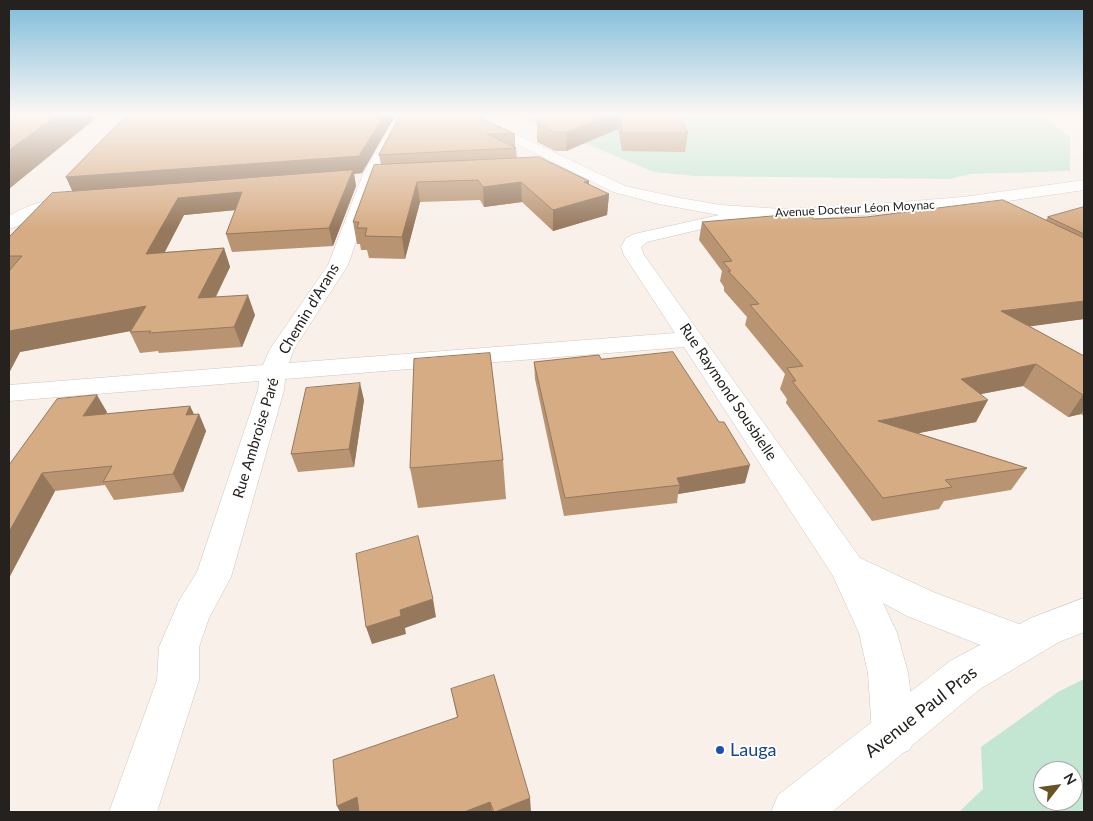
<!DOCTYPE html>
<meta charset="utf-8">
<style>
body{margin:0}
#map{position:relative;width:1093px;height:821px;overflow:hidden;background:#f8f0e9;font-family:Lato,sans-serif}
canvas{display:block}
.frame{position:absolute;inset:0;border:10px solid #24211e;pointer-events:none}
.north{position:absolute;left:1033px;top:761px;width:50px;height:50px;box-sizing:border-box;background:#fff;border:1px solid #a7a6a5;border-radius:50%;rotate:60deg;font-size:14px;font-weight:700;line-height:20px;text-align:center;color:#24211e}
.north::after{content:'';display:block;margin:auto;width:18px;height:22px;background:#685422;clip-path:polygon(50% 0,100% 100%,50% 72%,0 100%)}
</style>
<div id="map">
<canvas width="1093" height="821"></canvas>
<div class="frame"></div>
<div class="north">N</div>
</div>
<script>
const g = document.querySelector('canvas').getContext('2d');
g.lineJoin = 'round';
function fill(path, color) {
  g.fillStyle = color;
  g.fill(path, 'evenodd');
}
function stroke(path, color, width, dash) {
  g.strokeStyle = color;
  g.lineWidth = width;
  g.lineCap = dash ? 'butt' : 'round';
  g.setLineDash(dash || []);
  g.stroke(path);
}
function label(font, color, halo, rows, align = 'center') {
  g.font = font + ' Lato,sans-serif';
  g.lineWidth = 4;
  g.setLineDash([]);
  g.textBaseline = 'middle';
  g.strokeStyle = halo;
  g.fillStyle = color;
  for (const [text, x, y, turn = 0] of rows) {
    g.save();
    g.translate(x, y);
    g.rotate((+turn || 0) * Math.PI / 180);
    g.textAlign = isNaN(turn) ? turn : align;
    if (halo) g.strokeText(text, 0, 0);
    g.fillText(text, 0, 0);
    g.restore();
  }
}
fill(new Path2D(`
 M513,114h528l29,23v34l-99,3 -22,5 -255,-3 -40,-4z
 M1084,679v133h-125l24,-23 -2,-42 77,-55zM1043,771h30v30h-30z`), '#c2e6d1');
const street = new Path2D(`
 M397,114h12l-30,60 -31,91 -54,84 -5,14 386,-30 -51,-78 -3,-8 5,-9 8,-4 85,-19 -60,-11 -46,-12 -156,-78h16l152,72 55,12 41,7 62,4 67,-3 113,-9 121,-17v10l-97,14 -73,7 -104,8 -62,-1 -101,24 -6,5 3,8 216,303 73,34 102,38 6,13 -6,13 -14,5 -114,-45 -24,-13 14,30 11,40 8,61 -6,16 -16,6 -16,-6 -6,-16 -4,-61 -9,-40 -26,-57 -149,-229 -399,32 -1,11 -53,187 -22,41 -10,29v33l-42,132h-48l48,-132 2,-33 20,-46 18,-29 61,-182 1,-9 -250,20v-16l254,-20 7,-16 58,-84 35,-91z
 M72,197l6,1 2,4 -2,4c-14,3 -27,3 -40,8 -10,5 -19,13 -29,15v-13c19,-12 41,-17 63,-19z`);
const secondary = new Path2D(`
 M1084,598v34l-25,10 -79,47 -148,123h-61l7,-17 172,-134 81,-43z`);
const primary = new Path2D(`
 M1073,114h11v6z`);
stroke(street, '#cec6bf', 1);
stroke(secondary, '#cec6bf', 1);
stroke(primary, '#cfcece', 1);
fill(street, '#fff');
fill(secondary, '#fff');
fill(primary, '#e2c5a0');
fill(new Path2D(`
 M128,114h268l-34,59 -8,1 2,12 -23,60 -101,6 -6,-18 9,-24 -51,5 -19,37 59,-4 6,19 -14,30 39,18 -13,32 -83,6 -1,-2 -18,2 -10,-21 1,-1 -111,21 -10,19h-1v-134l64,-45 -7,-15z
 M401,114l114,20v13l1,1 1,11 72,22v4l20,9 -2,21 -54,16 -31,-29 -38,5 -4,-7 -60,2 -15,57 -36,-1 -2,-8h-6l-1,-6h-3l-4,-22 28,-57 -2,-10z
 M538,114h140l10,19 -3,19 -63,-1 -4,-22 -52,22h-11l-18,-9v-18z
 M1084,207v112l-55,7 55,30v60l-3,-2 -13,3 -45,-31 -42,8 -5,28 -58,11 109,35 -16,22 -67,11 -5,8 -67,12 -86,-118 1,-4 -7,-10 5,-15 -40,-49 2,-8 -23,-26v-4l-4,-6 2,-10 -23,-31 3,-18 112,-3 232,1 2,-3z
 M601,359l144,124 -67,11 -1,9 -113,13 -29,-137 -1,-17z
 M364,400l-10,67 -56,5 -7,-18z
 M190,406l4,8h5l7,17 -23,61 -69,8 -9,-15 -50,6 -45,85h-1v-111l98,-53 -1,2z
 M503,460l3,39 -88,9 -8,-40z
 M451,689l80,123h-191l117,-95z`), '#b89472');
fill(new Path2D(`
 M59,114h42l-92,75v-39z
 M385,114h11l-34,59 -8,1 2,12 -23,60 -4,-18 23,-54 -278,21 -8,-18z
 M612,114h7l-1,15 -52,22 1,-19z
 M589,181l-1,19 21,-6 -2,21 -54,16v-21l31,-28z
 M417,182l3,20 -15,57 -3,-22z
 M521,182l1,20 -38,5 -1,-20z
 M242,192l5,17 -63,6 -30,57 -8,-18 32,-56z
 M224,248l6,19 -25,51 -7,-20z
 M248,295l7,20 -13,32 -8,-20z
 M1084,301v18l-94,13 11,-21z
 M146,306l10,20 -136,26 -10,19h-1v-40z
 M1036,364l-13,22 -73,14 11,-21z
 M360,383l4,17 -10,67 -5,-18z
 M1084,394v15l-3,5 -13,3 15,-22z
 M97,395l10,17 -13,22 -11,-18z
 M988,400l-12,22 -108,21 10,-22z
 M190,406l6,13 3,-5 7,17 -23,61 -10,-18 13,-59z
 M750,465l-5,18 -67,11 2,-9 -3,-7z
 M42,473l13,18 -45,85 -1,-2v-42z
 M433,599l3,18 -31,11 1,6 -34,10 -6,-17 34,-17z
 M357,797l4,15h-21l-3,-6z
 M530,798l1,14h-36z
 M490,802l2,10h-28z`), '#96785d');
const building = new Path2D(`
 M9,114h50l-50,36z
 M128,114h257l-26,42 -293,21z
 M401,114h70l44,20h-28l29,14 -137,7z
 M538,114h74l-45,18h-12l-18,-8z
 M619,114h59l10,19h-65z
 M539,157l50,24 -5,1 25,12 -56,16 -32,-28 -38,5 -5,-7 -61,2 -15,55 -37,-1 2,-8h-10l2,-6h-6l21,-57z
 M353,170l-24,58 -103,6 16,-42 -64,6 -32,56 78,-6 -26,50 50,-3 -14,32 -85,6 2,-2 -21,1 16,-26 -137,25v-60l13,-15h-13v-19l43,-44z
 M1003,200l81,38v63l-83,10 83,45v38l-1,1 -47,-31 -75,15 27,21 -110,21 149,47 -82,12 7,7 -69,11 -91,-117h4l-9,-13 16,-2 -53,-61 9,-1 -31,-33h3l-8,-9 9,-1 -30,-39 105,-9 7,6 52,-2z
 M1084,207v27l-36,-17z
 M673,352l46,70h5l26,43 -73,13 3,7 -115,13 -31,-136 65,-7 2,4z
 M490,353l13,107 -93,8 4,-109z
 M360,383l-11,66 -58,5 15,-66z
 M97,395l-14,21 107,-10 -4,9 13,-1 -26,60 -70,8 9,-16 -70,7 -33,59v-67l48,-66z
 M418,536l15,63 -33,11 1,6 -35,11 -10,-73z
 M494,675l36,123 -35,14h-1l-4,-10 -26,10h-105l-2,-15 -20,9 -4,-46 125,-43 -7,-28z`);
fill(building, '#d6ac85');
stroke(building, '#96785d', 1);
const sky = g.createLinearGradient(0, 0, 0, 229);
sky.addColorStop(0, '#7dbbda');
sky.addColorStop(0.5, '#fcf8f5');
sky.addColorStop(1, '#fcf8f500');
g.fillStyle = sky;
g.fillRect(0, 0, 1093, 229);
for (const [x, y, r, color] of [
 [720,750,5,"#1a4fb4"]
]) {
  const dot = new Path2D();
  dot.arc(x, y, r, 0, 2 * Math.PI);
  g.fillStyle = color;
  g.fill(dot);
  stroke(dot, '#fff', 2);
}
label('12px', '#24211e', '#fff', [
 ["Avenue Docteur Léon Moynac",855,209,-3]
]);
label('15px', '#24211e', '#fff', [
 ["Chemin d'Arans",309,309,-59],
 ["Rue Raymond Sousbielle",728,392,56],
 ["Rue Ambroise Paré",256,438,-73]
]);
label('18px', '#24211e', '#fff', [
 ["Avenue Paul Pras",921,712,-38]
]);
label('18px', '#164399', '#fff', [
 ["Lauga",730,750]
], 'left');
</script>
